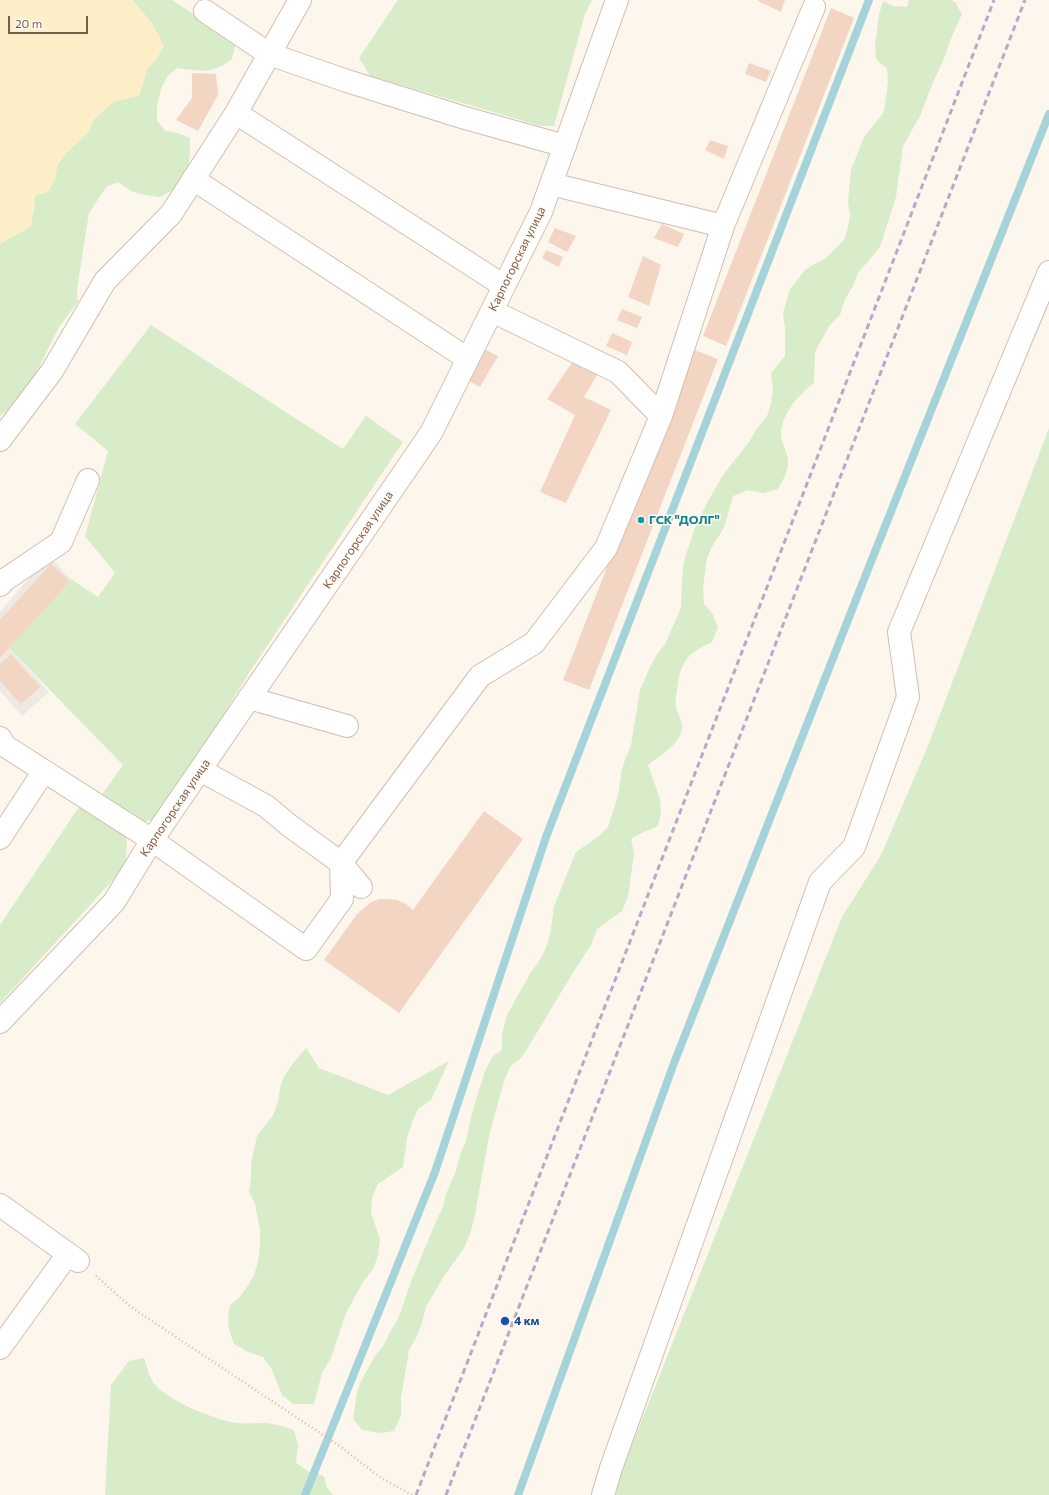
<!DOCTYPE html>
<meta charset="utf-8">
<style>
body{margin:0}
#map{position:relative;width:1049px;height:1495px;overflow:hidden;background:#fdf6ec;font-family:Commissioner,sans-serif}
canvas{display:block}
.scale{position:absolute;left:8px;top:16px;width:80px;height:18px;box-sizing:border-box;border:2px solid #7a5c4d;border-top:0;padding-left:5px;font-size:12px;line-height:14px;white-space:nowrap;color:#7a5c4d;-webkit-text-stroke:3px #fffaf3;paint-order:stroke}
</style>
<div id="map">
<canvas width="1049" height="1495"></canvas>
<div class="scale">20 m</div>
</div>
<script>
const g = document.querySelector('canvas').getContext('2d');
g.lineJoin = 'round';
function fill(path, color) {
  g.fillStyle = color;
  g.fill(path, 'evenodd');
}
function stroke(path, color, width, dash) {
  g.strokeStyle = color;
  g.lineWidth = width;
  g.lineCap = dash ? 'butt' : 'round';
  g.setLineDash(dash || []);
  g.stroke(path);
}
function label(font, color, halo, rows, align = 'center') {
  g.font = font + ' Commissioner,sans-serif';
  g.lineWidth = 3;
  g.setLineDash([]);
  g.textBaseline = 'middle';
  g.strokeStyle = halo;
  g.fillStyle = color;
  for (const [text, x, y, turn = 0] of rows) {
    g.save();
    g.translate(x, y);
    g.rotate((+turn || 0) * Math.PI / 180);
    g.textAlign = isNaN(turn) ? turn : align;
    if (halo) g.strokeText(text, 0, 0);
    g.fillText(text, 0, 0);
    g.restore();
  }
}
fill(new Path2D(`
 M48,555l23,24 -62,69 40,44 -27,24 -22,-25v-79z`), '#efe9e4');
fill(new Path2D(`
 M132,0h40l64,42 -4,17c-21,16 -30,12 -55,9l-10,9 -6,12 -4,17v14l8,11 13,2 12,5v15l-2,15 -15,22 -13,7 -15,-2 -14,-4 -13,-9 -12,5 -17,26 -12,76 1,13 -19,25 -25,50 -19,27 -15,12v-172l34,-32 1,-16 20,-16 2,-14 10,-14 21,-19 6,-14 10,-10 11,-8 24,-5 8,-27 9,-10 8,-13 -13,-24z
 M398,0h194l-7,14 -31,112h-13l-171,-50 -11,-18z
 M909,0h42l4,2 7,12 -12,27 -5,15 -13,29 -12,31 -17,30 -7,51 -16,50 -22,26 -6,15 -7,11 -5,16 -11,11 -14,26 -1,31c-15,11 -32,30 -33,50 0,10 6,18 7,27 1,10 -5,20 -10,29l-15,4 -15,-3 -15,6 -9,32 -11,17 -6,13 -4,29 1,17 8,9 6,14 -6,15c-25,11 -33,22 -35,49 -1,5 -2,11 -1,15 1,9 9,16 5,27 -6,15 -21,22 -33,32l12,34 1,13 -3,14 -14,6 -13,7 3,14 -2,15 -4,28 -6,15 -25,18 -6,16 -19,29 -42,70 -9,14 -11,9 -6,14 -15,55 -14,79 -4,16 -7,17 -20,28 -18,31 -4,16 -6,15 -7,12 -8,48v18l-7,15 -14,2 -18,-3 -9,-11 4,-27 4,-11 14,-25 9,-11 5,-11 9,-15 14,-40 25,-60 6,-12 3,-13 10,-23 4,-16 6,-14 6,-28 13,-42 8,-15 9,-6v-16l5,-19 24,-43 8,-11 7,-13 4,-13 4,-29 22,-54 23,-16 9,-9 10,-31 4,-28 9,-23 9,-55 11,-25 6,-11 8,-10 16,-36 1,-31 2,-16 10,-31 14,-29 15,-26 26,-33 7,-12 11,-14 4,-12 2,-14 -2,-17 14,-17v-28l-2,-15 7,-24 16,-20 20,-11 18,-18 4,-12 2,-13 -2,-13 3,-32 13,-33 20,-25 4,-30 -1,-13 -11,-10 -1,-13 4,-31 4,-14 11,5 13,1z
 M151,325l192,124 23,-33 37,26 -154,231 -83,136 -13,10 -12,4 -40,-27 22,-31 -114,-117 62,-69 27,18 17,-24 -30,-37 23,-85 -33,-27z
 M1049,428v1067h-437l230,-578 39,-62 47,-109z
 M81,804l45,31 1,12 -2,20 -125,136v-78z
 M306,1048l13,20 69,27 61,-34 -18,39 -13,9 -6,14 -5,15 -4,29 -25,17 -6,13 -1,16 9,26 -2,17 -5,13 -10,13 -17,31 -15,45 -9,15 -8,31h-21l-11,-9 -11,-27 -8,-11 -15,-5 -14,-8 -5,-14 -1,-13 2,-12 9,-7 8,-11 7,-12 4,-13 2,-16v-16l-5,-26 -6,-13 2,-13v-15l6,-27 16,-21 5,-13 2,-14 4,-12 10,-14z
 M144,1358c3,9 6,22 12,28 14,15 61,35 81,37 9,1 18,0 27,0 11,0 20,4 30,7l4,15 -2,18 12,8 16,5 3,12 6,7h-228l6,-110 18,-24z`), '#d8ecc9');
fill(new Path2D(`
 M0,0h132l19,22 13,24 -8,13 -9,10 -8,27 -24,5 -21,18 -6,14 -21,19 -10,13 -2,15 -7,12 -13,4 -4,31 -31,17z`), '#fcefc7');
stroke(new Path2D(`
 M305,1495l130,-323 111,-335 323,-837
 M518,1495l156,-432 185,-471 190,-478`), '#a5d3da', 8);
fill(new Path2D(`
 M758,0h27l-4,12 -23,-11z
 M831,8l23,10 -128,328 -23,-10z
 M749,63l22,8 -5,11 -21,-8z
 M192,73l24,1 2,21 -20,36 -22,-11 16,-22z
 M710,140l18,6 -4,13 -19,-9z
 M662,224l22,10 -6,13 -24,-9z
 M555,228l21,8 -9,16 -19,-10z
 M546,250l17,7 -4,10 -17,-9z
 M643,256l18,9 -12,41 -21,-9z
 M622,309l20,8 -5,11 -20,-8z
 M612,333l20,9 -5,13 -21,-9z
 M484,349l14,7 -18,31 -13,-7z
 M692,349l26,10 -129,331 -26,-10z
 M573,361l25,12 -14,24 27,13 -45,93 -26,-11 35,-77 -28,-16z
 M51,564l19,17 -70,77v-38z
 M11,654l29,33 -19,17 -21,-23v-17z
 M484,811l39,28 -124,174 -75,-53 33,-46 14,-12 8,-3h9l9,1 9,4 7,6z`), '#f3d5c3');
const minor = new Path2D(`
 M205,11l64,43 78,27 118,37 100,28
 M236,113l268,173
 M193,179l275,180
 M551,184l172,42
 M492,311l126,61 43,44
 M0,440l52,-69 53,-90 66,-67 65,-101 64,-113
 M0,585l6,-6 55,-37 27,-62
 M249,698l98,28
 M0,738l5,8 147,94 154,109 36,-50 -1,-36 139,-187 54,-33 72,-95 55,-132 62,-190 91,-219
 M200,770l66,36 24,20 51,37 20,24
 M0,838l44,-67
 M0,1022l114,-120 38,-62 279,-407 110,-221 76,-212
 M0,1205l78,56
 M0,1348l68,-94
 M603,1495l8,-27 209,-586 34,-35 54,-150 -9,-65 150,-360`);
stroke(minor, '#d1beb0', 24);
stroke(new Path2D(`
 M96,1276l35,31 210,140 40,31 31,17`), '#d9b8a5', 2.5, [1, 3]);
stroke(minor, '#fff', 22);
stroke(new Path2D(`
 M416,1495l578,-1495
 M446,1495l579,-1495`), '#b9a8c9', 3, [6, 4]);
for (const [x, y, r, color] of [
 [641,520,4,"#0f9aa8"],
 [505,1321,5,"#1a4fb4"]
]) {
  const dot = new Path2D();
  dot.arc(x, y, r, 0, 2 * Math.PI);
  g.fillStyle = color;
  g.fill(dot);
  stroke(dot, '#fffaf3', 1.5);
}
label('12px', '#7a5c4d', '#fffaf3', [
 ["Карпогорская улица",517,259,-64],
 ["Карпогорская улица",358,540,-56],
 ["Карпогорская улица",175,808,-56]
]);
label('bold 12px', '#0d838f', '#fffaf3', [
 ["ГСК \"ДОЛГ\"",649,520]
], 'left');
label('bold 12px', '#164399', '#fffaf3', [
 ["4 км",514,1321]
], 'left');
</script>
